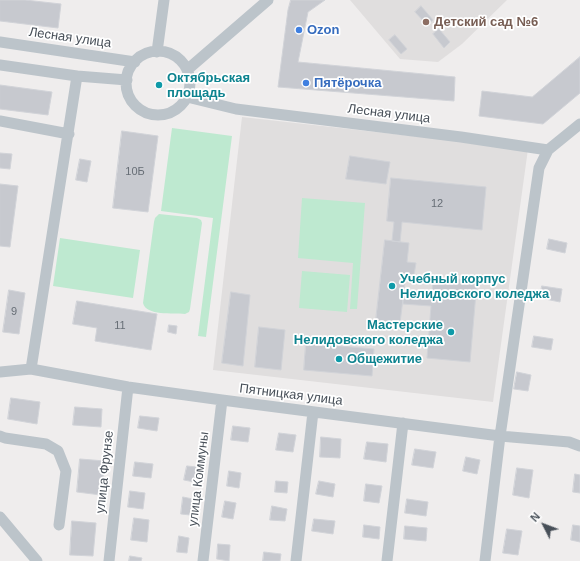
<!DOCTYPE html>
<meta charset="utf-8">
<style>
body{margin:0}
#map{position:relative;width:580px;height:561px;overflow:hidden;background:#efeded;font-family:Helvetica,sans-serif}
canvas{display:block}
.north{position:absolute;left:524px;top:505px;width:40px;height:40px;-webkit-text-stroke:3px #fff;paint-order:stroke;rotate:312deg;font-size:11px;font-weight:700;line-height:16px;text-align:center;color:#474f58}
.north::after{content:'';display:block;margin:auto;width:14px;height:18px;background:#474f58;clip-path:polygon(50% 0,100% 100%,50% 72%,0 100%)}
</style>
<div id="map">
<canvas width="580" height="561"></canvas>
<div class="north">N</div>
</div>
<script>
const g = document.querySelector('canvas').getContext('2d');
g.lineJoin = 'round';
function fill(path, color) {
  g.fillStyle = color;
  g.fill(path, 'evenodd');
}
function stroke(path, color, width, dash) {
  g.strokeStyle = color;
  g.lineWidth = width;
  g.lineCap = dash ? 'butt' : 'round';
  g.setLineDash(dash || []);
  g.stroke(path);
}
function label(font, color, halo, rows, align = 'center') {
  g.font = font + ' Helvetica,sans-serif';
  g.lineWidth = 3.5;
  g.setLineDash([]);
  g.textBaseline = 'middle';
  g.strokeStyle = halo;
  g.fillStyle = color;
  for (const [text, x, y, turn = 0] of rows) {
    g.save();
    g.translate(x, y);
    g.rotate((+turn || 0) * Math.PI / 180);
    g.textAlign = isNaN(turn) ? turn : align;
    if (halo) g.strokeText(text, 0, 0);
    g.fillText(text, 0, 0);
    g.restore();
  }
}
fill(new Path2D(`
 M350,0h157l-45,44 -24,18 -38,-3z
 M242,117l286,32 -35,253 -280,-32z`), '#e0dede');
fill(new Path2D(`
 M172,128l60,8 -26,201 -8,-1 15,-118 -52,-7z
 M302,198l63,5 -8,106h-7l3,-46 -55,-5z
 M159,214l38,4 4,2 1,3 -12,86 -1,3 -4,2c-12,-1 -39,2 -42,-11l11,-81 1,-4z
 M60,238l80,12 -7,48 -80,-12z
 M302,271l48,4 -3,37 -48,-4z`), '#bee9d0');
const building = new Path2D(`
 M0,0h25l36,4 -3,24 -58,-7z
 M291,0h34l-17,12 -10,50 157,15 -1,24 -176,-14 10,-77z
 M421,6l12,14 -6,5 -12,-13z
 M439,29l11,13 -6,6 -11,-14z
 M395,35l12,14 -6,5 -12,-14z
 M580,57v36l-37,31 -64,-8 3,-25 50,6z
 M0,85l52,7 -4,23 -48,-6z
 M122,131l36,5 -10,76 -35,-4z
 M0,153l12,1 -2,15 -10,-1z
 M350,156l40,6 -4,22 -40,-5z
 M80,159l11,2 -4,21 -11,-2z
 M391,178l95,9 -4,43 -80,-8 -2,20 -8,-1 2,-19 -7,-1z
 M0,184l18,2 -8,61 -10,-1z
 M549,239l18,4 -2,10 -18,-4z
 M385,240l24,3 -2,19 9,1 -2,12 -8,-1 -6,49 -24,-3z
 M433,277l44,4 -7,81 -43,-4 4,-52 -28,-2v-8l29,2z
 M542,286l20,3 -2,13 -20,-4z
 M9,290l16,3 -6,41 -16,-2z
 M231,292l19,3 -7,71 -21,-3z
 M77,301l80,13 -6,36 -56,-9 2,-13 -24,-4z
 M169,325l8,1 -1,8 -8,-2z
 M259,327l26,3 -4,40 -26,-3z
 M534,336l19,3 -2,11 -19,-3z
 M306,343l68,6 -2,27 -68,-6z
 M517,372l14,3 -3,16 -14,-2z
 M11,398l29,4 -3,22 -29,-5z
 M75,407l27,2 -1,18 -28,-2z
 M140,416l19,2 -2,13 -19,-3z
 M233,426l17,2 -2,14 -17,-2z
 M279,433l17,2 -3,17 -17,-2z
 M321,437l20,2 -1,19 -20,-1z
 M367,442l21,2 -2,18 -22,-3z
 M415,449l21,3 -3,16 -21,-3z
 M466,457l14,3 -3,14 -14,-3z
 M80,459l25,2 -4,34 -24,-3z
 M135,462l18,2 -2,14 -18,-2z
 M187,466l10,1 -3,15 -10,-2z
 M517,468l16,2 -4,28 -16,-3z
 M229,471l12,2 -2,15 -12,-2z
 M575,474l5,1v18l-7,-1z
 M276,481l12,1 -1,11 -12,-1z
 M319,481l16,3 -2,13 -17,-3z
 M366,484l16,2 -3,17 -15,-2z
 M130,491l15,2 -2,16 -15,-2z
 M183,497l10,2 -3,16 -9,-1z
 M407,499l21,3 -2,14 -21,-3z
 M225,501l11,2 -3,16 -11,-2z
 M272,506l15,3 -2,12 -15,-1z
 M134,518l15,2 -2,22 -16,-2z
 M314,519l21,2 -2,13 -21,-3z
 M72,521l24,2 -3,33 -23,-1z
 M364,525l16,2 -1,12 -16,-2z
 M573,525l7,1v16l-9,-2z
 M405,526l22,2 -1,13 -22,-2z
 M507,529l15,2 -4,24 -15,-2z
 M179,536l10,2 -2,15 -10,-1z
 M218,544l12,1 -1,16 -12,-2z
 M264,552l17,2 -1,7h-17z
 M130,556l12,2 -1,3h-12z`);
fill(building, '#c7c9cf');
stroke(building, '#d1d3d8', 1);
stroke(new Path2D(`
 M0,42l135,20
 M126 83a32 32 0 1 1 64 0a32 32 0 1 1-64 0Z
 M157,52l7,-52
 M0,65l77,11 50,4
 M187,70l81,-70
 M187,97l49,12 225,28 87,13
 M0,121l69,13
 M31,369l46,-293
 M0,372l31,-3 97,18 94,13 278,36 69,6 11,4
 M0,436l5,2 41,6 12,7 8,20 -7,54
 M0,517l37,44
 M109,561l19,-174
 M203,561l19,-161
 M296,561l17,-149
 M387,561l16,-138
 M485,561l15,-125 39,-268 9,-18 32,-26`), '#bcc4ca', 11);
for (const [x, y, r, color] of [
 [426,22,4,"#8d6e63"],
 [299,30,4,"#3f7fe0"],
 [306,83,4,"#3f7fe0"],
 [159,85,4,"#0f9aa8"],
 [392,286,4,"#0f9aa8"],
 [451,332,4,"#0f9aa8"],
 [339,359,4,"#0f9aa8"]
]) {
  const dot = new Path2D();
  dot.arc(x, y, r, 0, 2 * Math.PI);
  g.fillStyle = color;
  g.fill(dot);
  stroke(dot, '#fff', 1.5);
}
label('11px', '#676e76', null, [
 ["10Б",135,172],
 ["12",437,204],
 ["9",14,312],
 ["11",120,326]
]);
label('bold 13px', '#785e54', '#fff', [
 ["Детский сад №6",434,22]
], 'left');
label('bold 13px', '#366cbe', '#fff', [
 ["Ozon",307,30],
 ["Пятёрочка",314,83]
], 'left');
label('13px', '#474f58', '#fff', [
 ["Лесная улица",70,38,8],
 ["Лесная улица",389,114,7],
 ["Пятницкая улица",291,395,7],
 ["улица Фрунзе",105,472,-84],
 ["улица Коммуны",199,479,-83]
]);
label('bold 13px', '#0d838f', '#fff', [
 ["Октябрьская",167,78],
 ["площадь",167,93],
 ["Учебный корпус",400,279],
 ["Нелидовского коледжа",400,294],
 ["Мастерские",443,325,"right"],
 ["Нелидовского коледжа",443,340,"right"],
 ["Общежитие",347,359]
], 'left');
</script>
